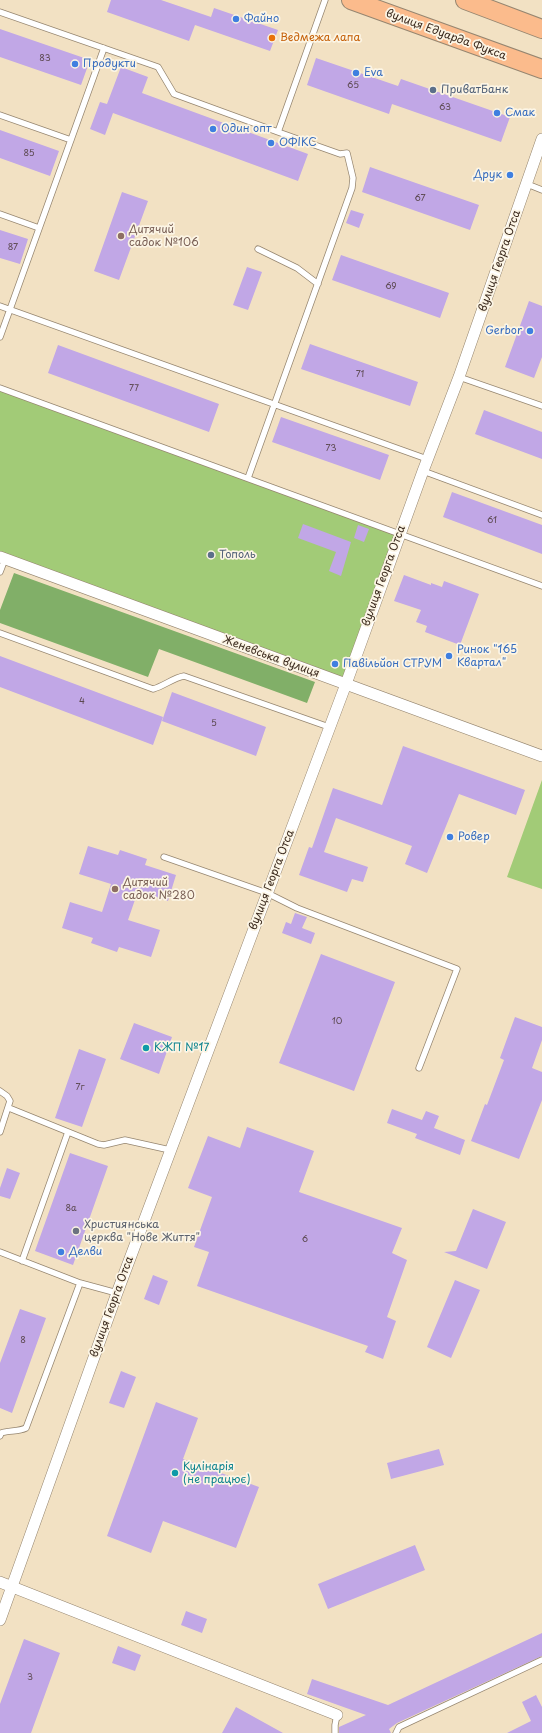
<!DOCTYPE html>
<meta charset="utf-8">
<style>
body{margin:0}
canvas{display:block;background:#f2e1c3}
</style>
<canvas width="542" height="1733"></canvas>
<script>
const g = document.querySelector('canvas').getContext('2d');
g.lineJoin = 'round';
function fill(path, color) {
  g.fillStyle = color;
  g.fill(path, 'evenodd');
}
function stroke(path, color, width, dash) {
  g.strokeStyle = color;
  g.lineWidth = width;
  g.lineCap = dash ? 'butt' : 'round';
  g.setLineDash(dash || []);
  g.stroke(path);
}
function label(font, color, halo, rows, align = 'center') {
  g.font = font + ' "Playpen Sans",sans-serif';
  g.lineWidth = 3.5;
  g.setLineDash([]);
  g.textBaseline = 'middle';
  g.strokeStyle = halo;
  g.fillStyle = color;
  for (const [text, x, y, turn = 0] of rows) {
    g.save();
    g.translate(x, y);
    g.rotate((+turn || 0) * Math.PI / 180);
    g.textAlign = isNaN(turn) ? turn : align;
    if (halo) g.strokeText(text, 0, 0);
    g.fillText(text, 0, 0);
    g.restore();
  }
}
fill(new Path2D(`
 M0,388l399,147 -53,149 -346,-127z
 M542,780v109l-35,-12z`), '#a2cb77');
fill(new Path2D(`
 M14,573l301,109 -8,21 -148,-54 -11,28 -148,-54v-13z`), '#81af68');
fill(new Path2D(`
 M111,0h50l50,17 3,-9 64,22 -8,21 -75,-26 -6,16 -82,-29z
 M0,29l90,31 -9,25 -81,-28z
 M316,58l82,28 3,-7 109,38 -9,25 -109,-38 -3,10 -82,-29z
 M121,67l27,10 -6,16 166,61 -10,27 -185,-68 -8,22 -15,-6 10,-27 7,2z
 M0,130l59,21 -9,25 -50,-18z
 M370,167l109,38 -9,25 -108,-38z
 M122,192l26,9 -29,79 -25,-9z
 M351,210l13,4 -5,14 -13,-5z
 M0,230l28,9 -8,25 -20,-6z
 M341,255l108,38 -9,25 -108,-38z
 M247,267l15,5 -14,38 -15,-5z
 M529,301l13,5v51l-8,21 -29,-11z
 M310,344l108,38 -8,24 -109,-37z
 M58,345l161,59 -10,28 -161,-59z
 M484,410l58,22v27l-67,-25z
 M281,417l108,38 -9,25 -108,-38z
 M452,492l90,33v29l-99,-37z
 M303,524l48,18 -10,34 -12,-5 7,-19 -38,-14z
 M358,525l11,4 -5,13 -10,-4z
 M404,575l27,10v-2l11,4 2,-6 35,13 -19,51 -35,-13 2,-6 -11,-4 5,-12 -27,-9z
 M0,656l163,61 -10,28 -153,-58z
 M172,692l94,35 -10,29 -94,-35z
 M403,746l122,44 -9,25 -57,-21 -32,79 -22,-9 7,-18 -76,-28 -12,34 44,15 -5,15 -11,-3 -5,13 -48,-17 10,-28 3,1 21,-60 49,17z
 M88,846l30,9 2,-5 27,9 -2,6 31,10 -8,26 -30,-10 -10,29 32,10 -9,27 -32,-10 -2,5 -26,-9 2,-5 -31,-10 8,-26 32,10 9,-28 -32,-10z
 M295,913l12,4 -5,11 13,5 -4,11 -29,-11 4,-11 5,2z
 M321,954l74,28 -41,109 -75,-28z
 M515,1017l27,10v13l-10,28 10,4v28l-23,59 -48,-18 14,-37 2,1 17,-45 -4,-2z
 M134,1023l38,14 -13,37 -39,-15z
 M79,1049l27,10 -24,68 -27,-9z
 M392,1109l30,11 4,-9 13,5 -5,12 31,12 -5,15 -45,-17 2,-4 -30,-11z
 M247,1127l67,24 -15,41 103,36 -10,25 15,7 -20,57 9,4 -13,38 -18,-7 3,-6 -171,-60 12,-34 -15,-5 18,-50 -24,-9 20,-52 32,12z
 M70,1153l38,13 -35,99 -38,-14z
 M7,1168l13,5 -10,26 -10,-3v-8z
 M473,1209l33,13 -19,47 -43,-17 12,-1z
 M153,1275l15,6 -9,24 -15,-6z
 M455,1280l25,10 -29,68 -24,-11z
 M20,1309l26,9 -34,95 -12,-5v-45z
 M121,1371l15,6 -12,31 -15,-5z
 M156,1402l42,16 -15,41 76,28 -23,61 -73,-27 -12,32 -44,-17z
 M439,1449l5,16 -53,14 -4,-16z
 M415,1545l10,25 -97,39 -10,-25z
 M186,1611l21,8 -5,14 -21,-8z
 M542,1633v23l-145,67 -8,6 2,4h-52v-6l27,-12 -59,-21 5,-15 76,26z
 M24,1639l36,14 -29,80h-31v-29z
 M118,1646l23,9 -6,16 -23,-8z
 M536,1695l6,12v26h-35l24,-12 -9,-19z
 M236,1707l47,26h-61z`), '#c1a7e6');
const service = new Path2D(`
 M0,12l158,55 16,27 104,38
 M0,115l71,25
 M527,184l15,6
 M0,214l39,14
 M258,249l39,19 21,16
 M0,306l427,153
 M0,337l104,-289
 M459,377l83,29
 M0,388c181,65 361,133 542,198
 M423,471l119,44
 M248,478l104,-290 1,-10 -6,-25 -7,1 -62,-22 47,-132
 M0,572l5,-13
 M0,633l153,56c11,-3 20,-11 31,-13l145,51
 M164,857l103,36 30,15 160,61 -38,99
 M0,1091l7,5 3,5 -10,31
 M9,1108l89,36 6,1 21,-5 45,10
 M0,1252l80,31 37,10
 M22,1261l46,-129
 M0,1436l1,-3c8,-3 17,-1 25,-5l54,-145
 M335,1733v-8l2,-10
 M396,1733l3,-6 143,-67`);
const minor = new Path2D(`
 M0,557l542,199
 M0,1582l337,133
 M0,1620l117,-327 229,-609 77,-213 36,-94 83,-238`);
const primary = new Path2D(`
 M351,0l191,69
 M465,0l77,29`);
stroke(service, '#968670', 7);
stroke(minor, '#968670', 12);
stroke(primary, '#968670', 20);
stroke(service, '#fff', 5.5);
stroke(minor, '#fff', 11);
stroke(primary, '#fbbb8c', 18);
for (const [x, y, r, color] of [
 [236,19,4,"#3f7fe0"],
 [272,38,4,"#e8710a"],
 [75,64,4,"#3f7fe0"],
 [356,73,4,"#3f7fe0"],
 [433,90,4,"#5c6f8a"],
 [497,113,4,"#3f7fe0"],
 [213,129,4,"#3f7fe0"],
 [271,143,4,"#3f7fe0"],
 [510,175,4,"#3f7fe0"],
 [121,236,4,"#8d6e63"],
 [530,331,4,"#3f7fe0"],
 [211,555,4,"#5c6f8a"],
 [449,656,4,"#3f7fe0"],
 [335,664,4,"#3f7fe0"],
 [450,837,4,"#3f7fe0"],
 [115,889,4,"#8d6e63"],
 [146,1048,4,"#0f9aa8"],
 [76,1231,4,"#6b7280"],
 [61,1252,4,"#3f7fe0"],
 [175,1473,4,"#0f9aa8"]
]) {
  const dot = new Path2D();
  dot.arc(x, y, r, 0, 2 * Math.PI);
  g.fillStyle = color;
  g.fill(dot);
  stroke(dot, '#fcf5e5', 1.5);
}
label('9px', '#5c4950', null, [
 ["83",45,59],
 ["65",353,86],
 ["63",445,108],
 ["85",29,154],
 ["67",420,199],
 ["87",13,248],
 ["69",391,287],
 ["71",360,375],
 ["77",134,389],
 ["73",331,449],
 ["61",492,521],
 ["4",82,702],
 ["5",214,724],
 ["10",337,1022],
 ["7г",80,1088],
 ["8а",71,1209],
 ["6",305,1240],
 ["8",23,1341],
 ["3",30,1678]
]);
label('11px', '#366cbe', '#fcf5e5', [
 ["Файно",244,19],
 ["Продукти",83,64],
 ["Eva",364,73],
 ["Смак",505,113],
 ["Один опт",221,129],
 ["ОФІКС",279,143],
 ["Друк",502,175,"right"],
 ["Gerbor",522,331,"right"],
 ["Ринок \"165",457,650],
 ["Квартал\"",457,663],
 ["Павільйон СТРУМ",343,664],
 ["Ровер",458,837],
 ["Делви",69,1252]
], 'left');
label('11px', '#3b2a1e', '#fcf5e5', [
 ["вулиця Едуарда Фукса",446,35,20],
 ["вулиця Георга Отса",500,261,-71],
 ["вулиця Георга Отса",384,576,-70],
 ["Женевська вулиця",271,657,20],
 ["вулиця Георга Отса",272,880,-69],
 ["вулиця Георга Отса",112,1307,-70]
]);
label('11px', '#c56008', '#fcf5e5', [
 ["Ведмежа лапа",280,38]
], 'left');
label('11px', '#4e5e75', '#fcf5e5', [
 ["ПриватБанк",441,90],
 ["Тополь",219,555]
], 'left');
label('11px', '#785e54', '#fcf5e5', [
 ["Дитячий",129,230],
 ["садок №106",129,243],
 ["Дитячий",123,883],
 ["садок №280",123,896]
], 'left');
label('11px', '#0d838f', '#fcf5e5', [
 ["КЖП №17",154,1048],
 ["Кулінарія",183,1467],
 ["(не працює)",183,1480]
], 'left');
label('11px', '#5b616d', '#fcf5e5', [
 ["Християнська",84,1225],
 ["церква \"Нове Життя\"",84,1238]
], 'left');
</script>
